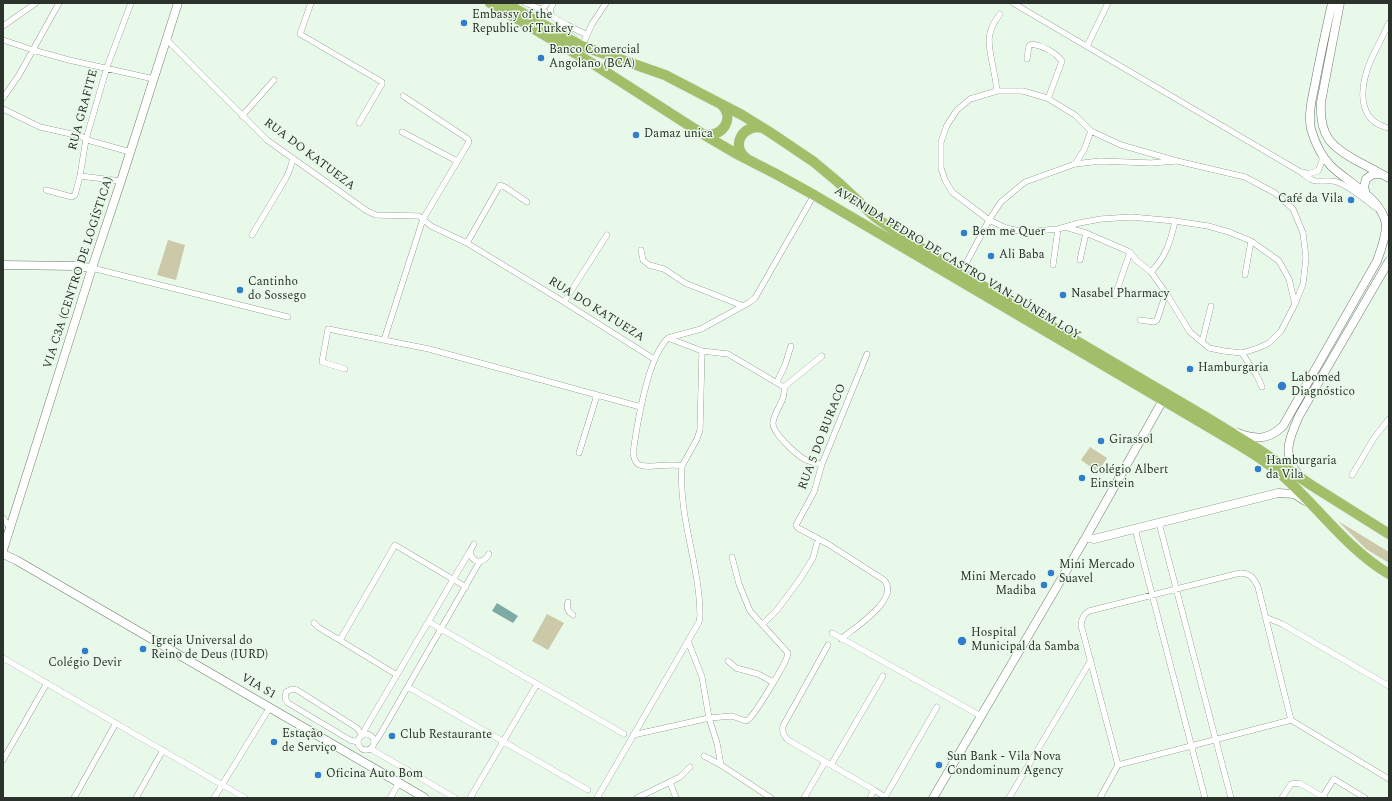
<!DOCTYPE html>
<meta charset="utf-8">
<style>
body{margin:0}
#map{position:relative;width:1392px;height:801px;overflow:hidden;background:#e9f9e9;font-family:Spectral,serif}
canvas{display:block}
.frame{position:absolute;inset:0;border:4px solid #2b312b;pointer-events:none}
</style>
<div id="map">
<canvas width="1392" height="801"></canvas>
<div class="frame"></div>
</div>
<script>
const g = document.querySelector('canvas').getContext('2d');
g.lineJoin = 'round';
function fill(path, color) {
  g.fillStyle = color;
  g.fill(path, 'evenodd');
}
function stroke(path, color, width, dash) {
  g.strokeStyle = color;
  g.lineWidth = width;
  g.lineCap = dash ? 'butt' : 'round';
  g.setLineDash(dash || []);
  g.stroke(path);
}
function label(font, color, halo, rows, align = 'center') {
  g.font = font + ' Spectral,serif';
  g.lineWidth = 3;
  g.setLineDash([]);
  g.textBaseline = 'middle';
  g.strokeStyle = halo;
  g.fillStyle = color;
  for (const [text, x, y, turn = 0] of rows) {
    g.save();
    g.translate(x, y);
    g.rotate((+turn || 0) * Math.PI / 180);
    g.textAlign = isNaN(turn) ? turn : align;
    if (halo) g.strokeText(text, 0, 0);
    g.fillText(text, 0, 0);
    g.restore();
  }
}
fill(new Path2D(`
 M168,240l17,5 -9,35 -19,-5z
 M1090,447l17,11 -9,14 -17,-12z
 M1338,521l51,31v11l-23,-14z
 M547,614l17,9 -16,27 -16,-9z`), '#cbc9a8');
fill(new Path2D(`
 M497,603l21,13 -5,7 -21,-12z`), '#7eaba6');
const street = new Path2D(`
 M311,3l-11,31 82,48v2l-23,39
 M525,3l16,6 3,-2 3,-4
 M1013,3l286,168c4,2 9,7 13,9 8,3 17,-1 25,2 14,5 27,17 39,26
 M537,8l30,17 20,10
 M553,17c-4,-5 -3,-8 0,-13
 M1389,23c-6,13 -13,26 -19,39 -10,25 -14,59 19,66
 M560,24l14,14
 M3,26l33,-23
 M166,39l101,101 100,71 9,4 43,1 12,10 36,17 97,59 90,57
 M3,40l30,10 36,10 85,19
 M582,46l10,-22 14,-21
 M1087,46l21,-43
 M1027,59l2,-13 3,-2c11,2 23,8 30,17l-14,38
 M997,91c-1,-10 -3,-19 -5,-29 -4,-20 -6,-30 8,-48
 M3,98l16,-23 40,-72
 M3,109l37,18 40,9 11,5 39,11
 M242,116l32,-36
 M402,132l55,29
 M1075,164l9,-14 7,-19
 M1303,172l5,2 10,-3 4,-10v-5
 M80,176l41,5
 M46,190l26,7 3,-2 5,-19 6,-37 21,-72 24,-64
 M1065,227l21,6 44,19 6,8 15,12 15,21 24,39 19,16 15,3 18,2 16,-5 11,-5 12,-12 14,-27 8,-20 3,-26 -3,-25 -10,-24 -18,-16 -30,-16 -68,-16 -56,-16 -30,-14 -16,-16 -28,-17 -24,-7h-26l-27,8 -13,11 -10,15 -6,17v26l4,12 7,12 37,28 17,8 18,4 34,-3 21,-6 22,-4 30,-2 44,4 33,5 21,6 22,9 28,20 10,18 6,25
 M252,235l34,-57 4,-9 3,-11
 M467,243l33,-58 5,2 22,15
 M641,250l2,10 6,5 15,4 21,14 58,23
 M1080,260l6,-27
 M1053,265l5,-36
 M92,268l196,49
 M1151,272c15,-15 20,-32 24,-51
 M961,273l28,-53 12,-18 24,-20 50,-18 25,-3 51,2 25,-2
 M1245,275l6,-34
 M1115,296l15,-44
 M564,302l43,-67
 M1140,320l14,2 3,-2 9,-27
 M668,338l34,13 26,3 56,33c2,14 -9,22 -11,35 -2,10 23,32 31,37 6,3 12,4 18,5
 M384,340l39,-121 46,-77 -1,-3 -65,-43
 M1202,342l9,-36
 M1242,353l15,23 5,11
 M345,369l-23,-7 6,-33 101,20 212,58
 M777,382l8,-17 6,-19
 M784,387l38,-31
 M579,453l18,-58
 M682,466l15,-27 3,-9 2,-79
 M1352,475l22,-37 15,-19
 M3,518l7,10
 M1159,523l72,275
 M1135,529l70,269
 M474,544l-4,7c2,13 13,13 19,3
 M568,602c-2,6 0,10 5,13
 M1265,617l17,7 107,62
 M429,622l195,112
 M314,623l4,4 79,48
 M763,624l14,-14 23,-31 13,-21 5,-19
 M832,633l149,83
 M841,639c13,-11 60,-40 43,-59l-56,-36 -30,-16 -2,-3 18,-33 8,-28 45,-110
 M340,640l55,-95 71,42
 M688,641l14,36 7,41 8,25 4,22
 M828,645l-45,81c-1,7 1,10 5,14l86,50 11,7 52,-90
 M3,658l242,140
 M728,661l8,7 22,6 15,8
 M408,687l180,103
 M358 742a8 8 0 1 1 16 0a8 8 0 1 1-16 0Z
 M364,734l1,-5 105,-178
 M633,735l76,-17 23,-2 14,5 3,-2c7,-7 39,-58 39,-66l-38,-42 -11,-27 -7,-27
 M358,742l-8,-2 -62,-37 -3,-5 1,-6 6,-3 5,1 60,38 5,7
 M375,742l6,-9 99,-172
 M371,749l84,49
 M704,756l17,9 50,33
 M3,760l44,-77
 M831,765l52,-89
 M1118,765l173,-45
 M670,782l6,16
 M1323,796l11,-17 31,19
 M74,798l42,-75
 M136,798l27,-48
 M214,798l56,-91
 M390,798l9,-15
 M470,798l67,-114
 M597,798l102,-176 1,-6c0,-51 -22,-99 -18,-150 -13,-4 -35,4 -44,-2 -4,-3 -4,-7 -5,-11 4,-28 15,-96 35,-115l33,-9 49,-27 5,-4 59,-103
 M637,798l43,-21 10,-10
 M804,798l21,-36
 M870,798l4,-8
 M1009,798l82,-138
 M1100,798l18,-33 -37,-140c1,-7 2,-10 8,-14l151,-38c10,0 14,5 18,14l33,133 98,59
 M1282,798l9,-14 8,-1 26,15`);
const secondary = new Path2D(`
 M1340,3l-19,99c-2,34 10,45 38,60 10,5 20,11 30,16
 M1366,194l-2,-7 2,-8 7,-5h8
 M3,265l73,1 16,2
 M1238,433c19,7 30,7 45,-7l94,-165c4,-11 9,-24 9,-36 -3,-26 -38,-42 -55,-59 -10,-10 -16,-23 -20,-37 -3,-14 1,-31 4,-45 5,-27 11,-54 17,-81
 M1298,474c-17,-20 -8,-37 1,-58l90,-155
 M1086,537l8,2 184,-46 16,1 11,7
 M3,550l89,-282 29,-87 57,-178
 M3,554l13,6 409,238
 M933,798l153,-261 77,-137`);
const highway = new Path2D(`
 M490,3l105,62 106,68 34,20 41,21 38,21 403,237c22,13 47,27 66,44 36,32 64,73 106,98
 M505,3l77,43 83,29 77,40 29,18 43,29 25,21 36,34 21,15 65,41 245,144 52,32 53,36 78,49
 M703,134c19,5 33,-16 18,-30
 M746,158c-16,-12 -3,-35 17,-30`);
stroke(street, '#6b7a6c', 6);
stroke(secondary, '#6b7a6c', 9);
stroke(highway, '#dddedd', 11);
stroke(street, '#fff', 5.5);
stroke(secondary, '#fff', 8);
stroke(highway, '#a1bf68', 10);
for (const [x, y, r, color] of [
 [464,23,4,"#307dcd"],
 [541,58,4,"#307dcd"],
 [636,135,4,"#307dcd"],
 [1351,200,4,"#307dcd"],
 [964,233,4,"#307dcd"],
 [991,256,4,"#307dcd"],
 [240,290,4,"#307dcd"],
 [1063,295,4,"#307dcd"],
 [1190,369,4,"#307dcd"],
 [1282,386,5,"#307dcd"],
 [1101,441,4,"#307dcd"],
 [1258,469,4,"#307dcd"],
 [1082,478,4,"#307dcd"],
 [1051,573,4,"#307dcd"],
 [1044,585,4,"#307dcd"],
 [962,641,5,"#307dcd"],
 [143,649,4,"#307dcd"],
 [85,651,4,"#307dcd"],
 [392,736,4,"#307dcd"],
 [274,742,4,"#307dcd"],
 [939,765,4,"#307dcd"],
 [318,775,4,"#307dcd"]
]) {
  const dot = new Path2D();
  dot.arc(x, y, r, 0, 2 * Math.PI);
  g.fillStyle = color;
  g.fill(dot);
  stroke(dot, '#e9f9e9', 1.5);
}
label('12px', '#2b312b', '#e9f9e9', [
 ["Embassy of the",472,16],
 ["Republic of Turkey",472,30],
 ["Banco Comercial",549,51],
 ["Angolano (BCA)",549,65],
 ["Damaz unica",644,135],
 ["Café da Vila",1343,200,"right"],
 ["Bem me Quer",972,233],
 ["Ali Baba",999,256],
 ["Cantinho",248,283],
 ["do Sossego",248,297],
 ["Nasabel Pharmacy",1071,295],
 ["Hamburgaria",1198,369],
 ["Labomed",1291,379],
 ["Diagnóstico",1291,393],
 ["Girassol",1109,441],
 ["Hamburgaria",1266,462],
 ["da Vila",1266,476],
 ["Colégio Albert",1090,471],
 ["Einstein",1090,485],
 ["Mini Mercado",1059,566],
 ["Suavel",1059,580],
 ["Mini Mercado",1036,578,"right"],
 ["Madiba",1036,592,"right"],
 ["Hospital",971,634],
 ["Municipal da Samba",971,648],
 ["Igreja Universal do",151,642],
 ["Reino de Deus (IURD)",151,656],
 ["Colégio Devir",85,664,"center"],
 ["Estação",282,735],
 ["de Serviço",282,749],
 ["Club Restaurante",400,736],
 ["Sun Bank - Vila Nova",947,758],
 ["Condominum Agency",947,772],
 ["Oficina Auto Bom",326,775]
], 'left');
label('12px', '#2b312b', '#e9f9e9', [
 ["RUA GRAFITE",84,110,-75],
 ["RUA DO KATUEZA",309,155,37],
 ["AVENIDA PEDRO DE CASTRO VAN-DÚNEM LOY",957,264,31],
 ["VIA C3A (CENTRO DE LOGÍSTICA)",79,273,-72],
 ["RUA DO KATUEZA",596,310,32],
 ["RUA 5 DO BURACO",823,437,-69],
 ["VIA S1",258,687,30]
]);
</script>
